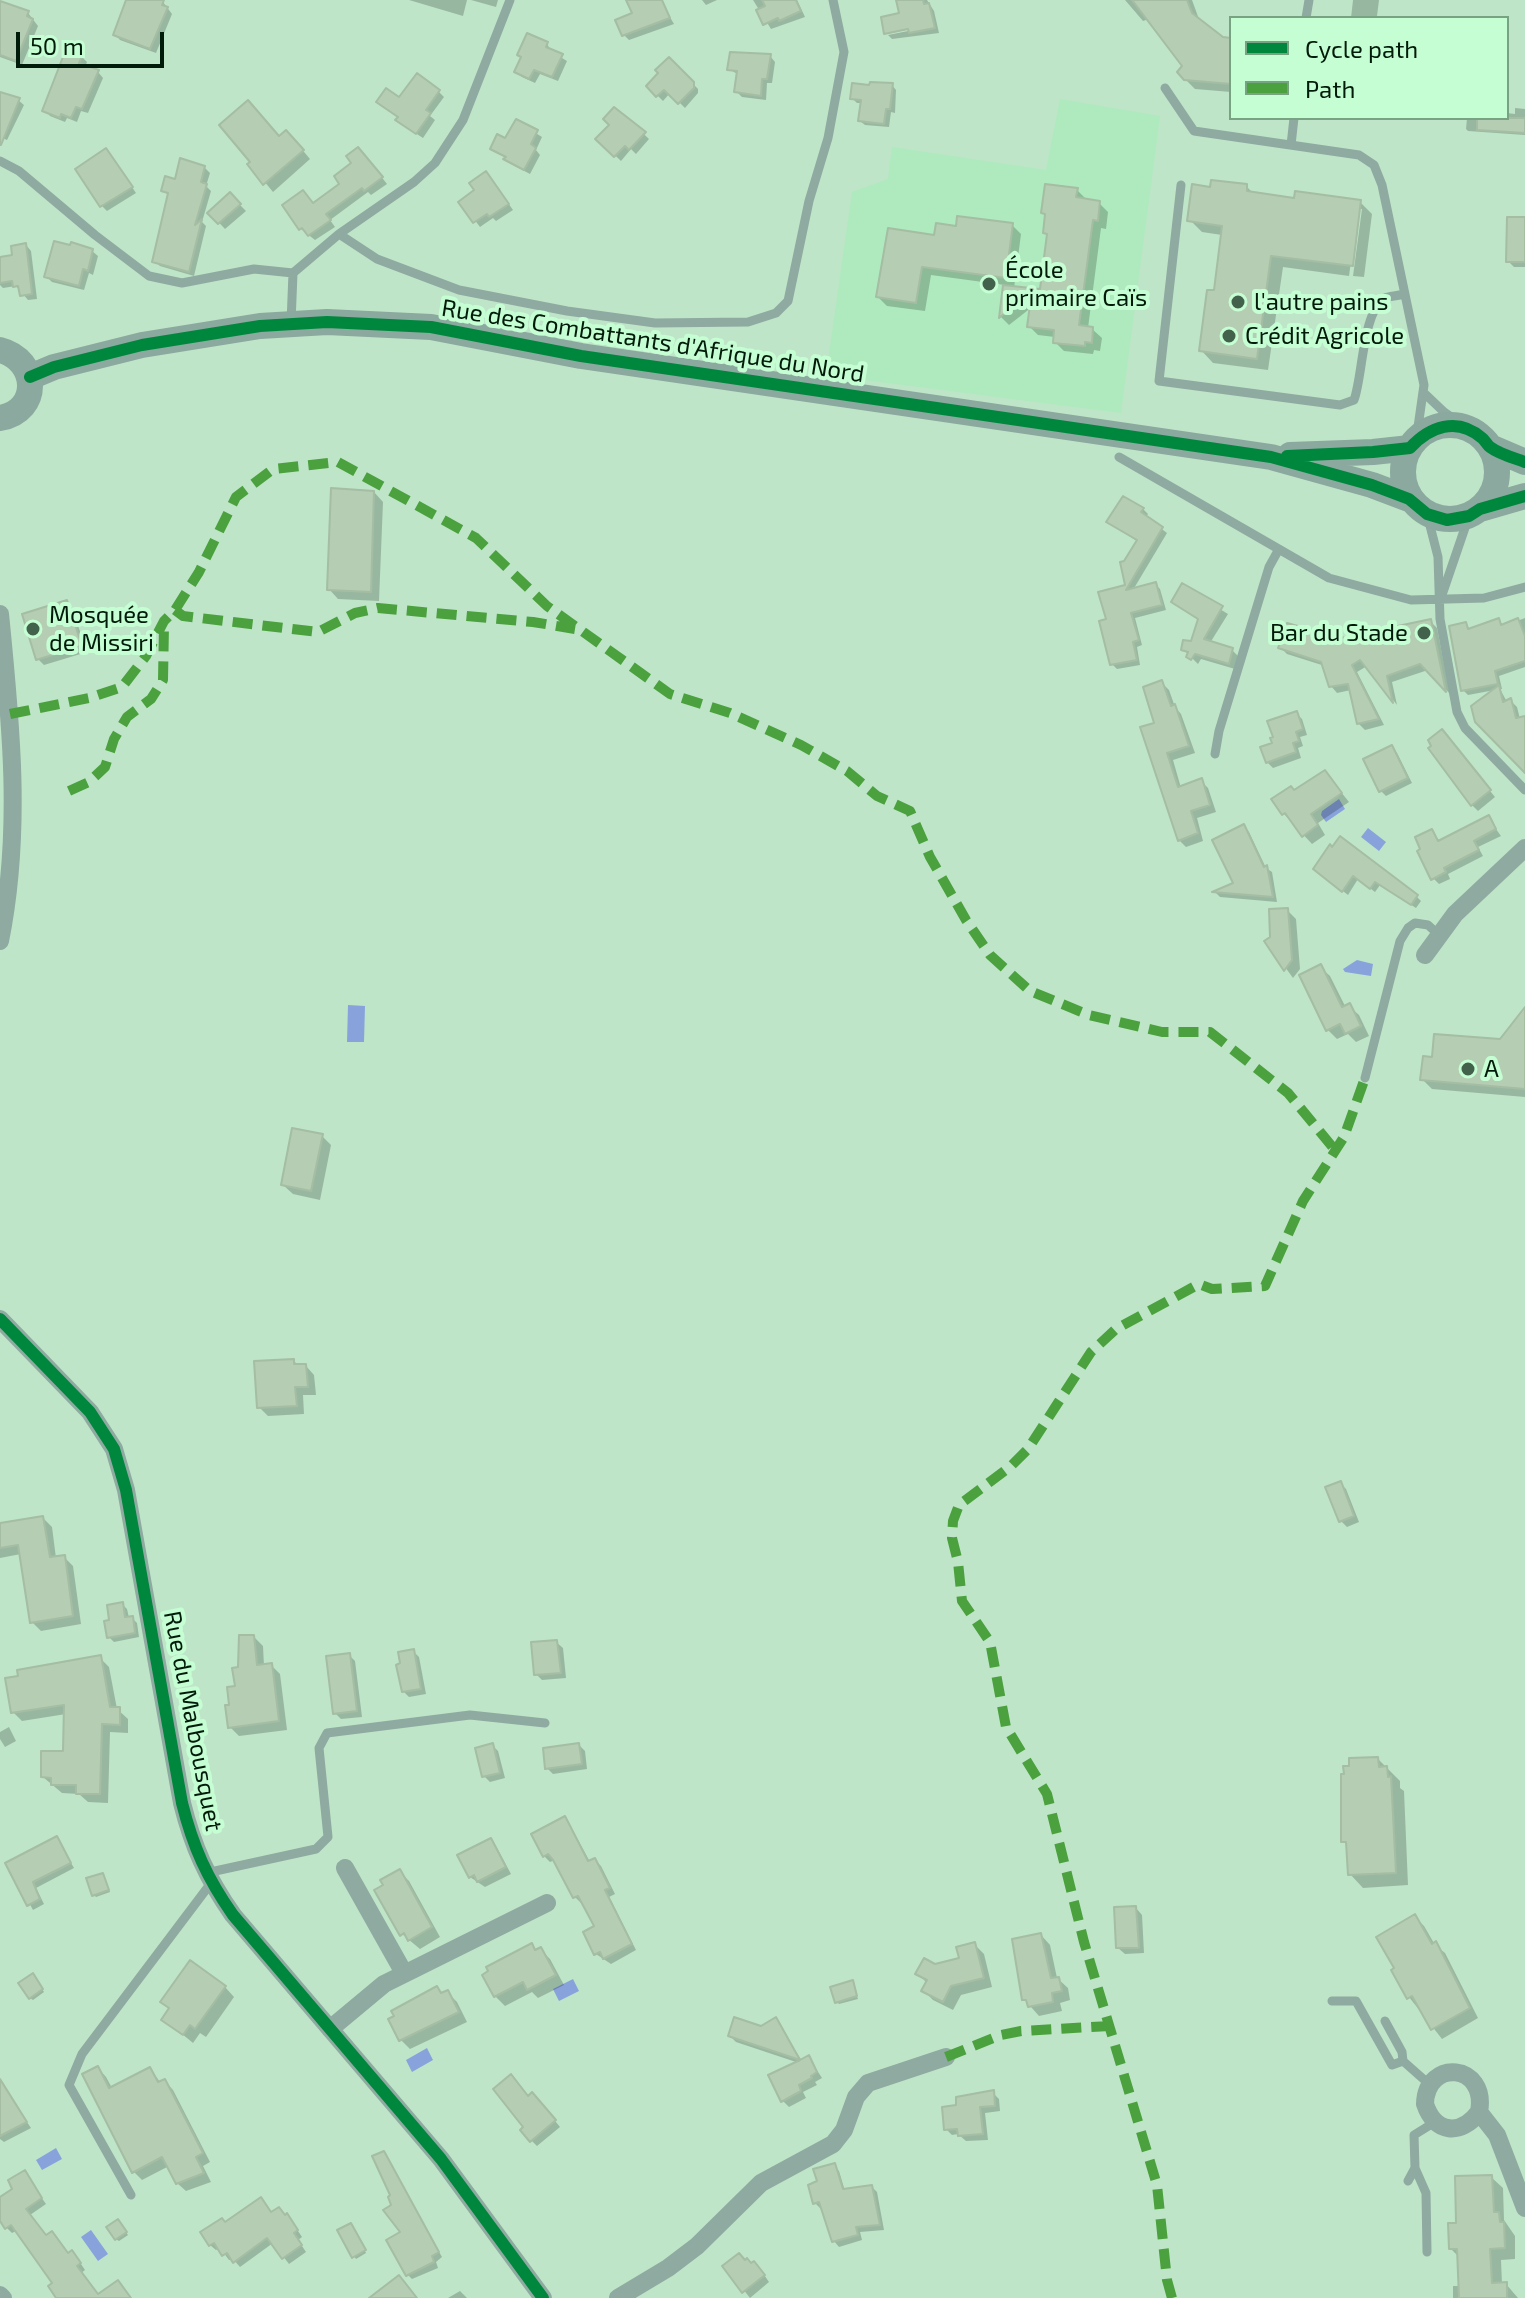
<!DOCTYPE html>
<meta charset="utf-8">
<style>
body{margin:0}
#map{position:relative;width:1525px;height:2298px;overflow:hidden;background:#bee5c8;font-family:"Exo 2",sans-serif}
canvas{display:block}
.legend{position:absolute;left:1229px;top:16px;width:280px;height:104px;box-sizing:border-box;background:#c6fed4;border:2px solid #77a383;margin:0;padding:10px 14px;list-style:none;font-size:24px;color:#001b09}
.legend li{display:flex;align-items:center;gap:16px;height:40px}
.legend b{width:40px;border:2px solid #77a383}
.scale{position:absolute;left:16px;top:32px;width:148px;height:36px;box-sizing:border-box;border:4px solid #001b09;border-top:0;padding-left:10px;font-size:24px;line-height:28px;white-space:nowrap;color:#001b09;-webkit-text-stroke:6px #c6fed4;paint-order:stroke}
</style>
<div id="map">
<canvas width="1525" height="2298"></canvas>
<ul class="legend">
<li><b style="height:10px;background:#00873e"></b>Cycle path</li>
<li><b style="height:10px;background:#4ba13e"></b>Path</li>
</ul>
<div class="scale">50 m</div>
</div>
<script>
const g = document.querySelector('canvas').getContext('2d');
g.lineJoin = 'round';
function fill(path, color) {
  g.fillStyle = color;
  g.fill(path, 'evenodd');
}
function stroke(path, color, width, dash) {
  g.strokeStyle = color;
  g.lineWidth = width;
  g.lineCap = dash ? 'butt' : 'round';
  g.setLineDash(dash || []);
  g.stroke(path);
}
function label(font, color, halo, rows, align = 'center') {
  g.font = font + ' "Exo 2",sans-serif';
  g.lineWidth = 8;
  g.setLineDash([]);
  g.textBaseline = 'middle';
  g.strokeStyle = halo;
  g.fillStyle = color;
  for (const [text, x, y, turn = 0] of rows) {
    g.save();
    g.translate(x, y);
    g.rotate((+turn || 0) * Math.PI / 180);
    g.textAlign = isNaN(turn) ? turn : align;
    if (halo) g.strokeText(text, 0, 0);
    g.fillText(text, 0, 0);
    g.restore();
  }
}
fill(new Path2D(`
 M1060,99l100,17 -39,297 -295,-38 26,-183 36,-13 4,-32 154,23z`), '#aeeabd');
fill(new Path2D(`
 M1339,799l6,10 -19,13 -5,-7 1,-4z
 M1368,828l18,14 -7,9 -18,-14z
 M1357,960l16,4 -2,12 -26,-4 -2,-3z
 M348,1005l17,1 -1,36h-17z
 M573,1979l6,12 -20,10 -6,-12z
 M427,2048l6,12 -21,12 -6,-12z
 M56,2148l6,11 -20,11 -6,-10z
 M91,2230l17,24 -10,7 -17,-24z`), '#88a3dc');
fill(new Path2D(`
 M128,0h30l5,2 9,12 -16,39 -36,-13 -5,-6z
 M409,0h58l-4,16z
 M471,0h27l-2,7z
 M629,0h31l14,24 -45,16 -5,-5 11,-21z
 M702,0h15l-11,5z
 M753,0h44l8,17 -34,12z
 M898,0h29l7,11 5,22 -47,6 -4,-4 30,-6 -1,-3 -31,7 15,-18z
 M1125,0h67l8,22 23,17 8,1v52l-36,-3 -10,-10 -1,-14 -35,-46 -6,2z
 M1353,0h26l-2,16 3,2h-29z
 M0,3l28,10 10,13 -16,39 -22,-8z
 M547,44l5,8 15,9 -9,20 -18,-7 -5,9 -13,-6 -6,-5z
 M770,56l5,6 -3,21h-5l-1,17 -24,-3 -6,-6 3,-16 -10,-6z
 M82,57l5,5 -2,5 13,5 5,6 -15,35 -7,-2 -4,11 -10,-4 -2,4 -15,-6 -5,-6z
 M669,59l29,30v4l-13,15 -15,-15 -7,8 -15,-15z
 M892,85l4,5 -1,23 -4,-1 -2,15 -24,-2 -5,-4 2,-18h-5l-5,-5z
 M439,92l5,5 -14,19 5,4 -12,18 -20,-13 -3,-25z
 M0,94l18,6 6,5 -17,35 -7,-3z
 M1515,108l10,1v26l-57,-4 -2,-2 1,-11h40v-5l8,1z
 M628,119l21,20 -13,15 -5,-5 -10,12 -23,-22 13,-14z
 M516,121l26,16 -6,13 4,5 -10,19 -19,-10 -4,-6 -15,-10 14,-7z
 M280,138l14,2 16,19 -37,33 -23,-28z
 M364,155l23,29 -16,11 -3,-3 -38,28 5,7 -20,13 -14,-11 12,-24 29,-20z
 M111,156l25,37 -29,18 -5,-5z
 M204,167l6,6 -4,13 5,5 -9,31 4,4 -12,50 -34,-10 -6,-5 15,-65 -5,-5 12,-10z
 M491,179l22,31 -17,11 -3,-3 -13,9 -19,-25z
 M1246,186l9,9 41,5 64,2 12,12 -8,63 -11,-1 9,-67h-4l-9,67 -66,-9 -15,103 -55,-7 -12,-13 14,-58 7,-57 -20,-3 -12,-12 22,-31z
 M1077,190l9,9 13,4 9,9 -2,17 -5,-1 -13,100 4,1 10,9 -2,13 -6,-1 -1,4 -29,-3 -9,-9v-5l-17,-2 -9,-9 3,-19 -23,18 -8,-8 4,-32 -74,-10 -6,36 -38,-5 -9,-9 79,-69 55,-3 9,9 -7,54 28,3 6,-55 -3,-4 2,-15 -4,-4z
 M230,195l16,16 -21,18 -15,-16z
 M1525,219v48h-11l-6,-6z
 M26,245l5,6 6,48 -9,1 -12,-14 -13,2 -3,-3v-26l15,-3z
 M92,251l6,5 -5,19 -4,-2 -5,17 -32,-8 -6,-6z
 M374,492l9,10 -4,99 -41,-2 -9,-10z
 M1143,509l5,5 -2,3 21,16 -34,57 22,-6 5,5 6,21 -31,8 7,27 -5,2 3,18 -23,4 -5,-5 -4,-44 20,-34 -3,-23 13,-21 -29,-20z
 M1182,586l46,28 -18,29 22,7 6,6 -3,13 -34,-10 -3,5 -15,-15 10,-6 6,-23 -26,-19z
 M66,602l6,6 15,44 -43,13 -6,-6z
 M1525,618v49l-26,9 3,13h-2l7,13 4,-1 6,6 3,12 5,-1v53l-30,-81 -27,5 -5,-5 2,-66 6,6 28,-9 5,5z
 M1430,621l7,7 13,66 -22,-24 -36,12 5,23 -30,-39 -10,6 27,53 -19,5 -7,-7 -7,-33 -14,3 -6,-7 -6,-20 -38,-12 -7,-7 61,-7z
 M1162,683l7,7 6,17 6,7 14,39 -22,7 8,28 20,-7 7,7 8,24 -19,6 6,23 -17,6 -7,-7 -23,-116z
 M1296,713l6,6 5,16 -7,2 3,9 -5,2 3,10 -28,10 -6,-6 8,-18z
 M1447,738l48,59 -17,14 -6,-6z
 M1391,747l6,6 15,30 -26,13 -5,-5z
 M1325,772l24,30 -31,21 7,12 -13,9 -28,-30 -10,-15 21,-7z
 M1488,818l13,18 -23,11 5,9 -35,18 2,5 -11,5 -6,-6 -10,-28 9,-19 8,11z
 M1243,827l6,5 17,36 6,4 5,30 -57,-5 -4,-4 19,-9z
 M1333,850l84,47 4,4 -5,7 -36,-23 -5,7 -17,-13 -10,16 -28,-22z
 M1287,910l9,9 4,50 -7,9 -26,-36 5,-4z
 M1320,967l10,9 16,32 3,-2 10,9 10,21 -13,6 -8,-8 -11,5 -9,-9z
 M1525,1011v86l-93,-8 -9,-9 78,-39z
 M322,1136l9,9 -11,55 -27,-6 -10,-9z
 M294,1361l5,5h7l8,9 2,20h-13l1,19 -36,2 -9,-9z
 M1340,1483l6,6 13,33 -12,5 -6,-6z
 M43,1518l9,9 4,31 8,-1 9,9 8,58 -40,7 -9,-9 -11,-68 -21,4v-33z
 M122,1604l5,5 2,9h3l5,5 2,14 -25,5 -5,-5 3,-16z
 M254,1637l9,9 1,20 7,-1 9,9 7,56 -48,6 -9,-9 2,-21 8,-37z
 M556,1642l7,6 3,30 -24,2 -6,-6z
 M413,1651l6,6 7,37 -17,3 -6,-6 -1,-27z
 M349,1655l6,6 7,56 -21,2 -6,-6z
 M100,1658l9,9 8,42 11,10v14l-18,-1 -2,71 -20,-1 -9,-8 -17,-1 -19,-16 22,-24 1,-39 -44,7 -9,-9z
 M9,1727l7,14 -11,6 -5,-8v-7z
 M492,1745l6,6 7,27 -15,4 -6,-6z
 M579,1745l6,6 2,18 -34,5 -6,-6z
 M1378,1759l22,22v7l4,3 4,94 -45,3 -13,-14 -2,-28 -5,-5z
 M564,1819l6,6 20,37 5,-2 6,6 14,28 -6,3 27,53 -25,14 -15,-10v-27l-12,-25 -3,1 -6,-6 -20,-37 -5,2 -6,-6z
 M57,1839l17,29 -38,20 8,16 -11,6 -25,-46z
 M490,1840l6,6 15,28 -26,13 -15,-10z
 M399,1871l10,10 31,56 -20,12 -18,-15z
 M105,1878l5,14 -14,5 -2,-2z
 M1136,1908l6,7 2,38 -19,1 -7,-6z
 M1415,1917l9,9 11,19 10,8 33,65 -36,21 -33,-42z
 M1041,1935l9,10 7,33 11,10 2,12 -10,3 2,8 -23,5 -15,-17z
 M974,1944l10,10 8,33 -31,8 -8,15 -20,-10 -9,-9 3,-8 -9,-9 43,-14z
 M531,1945l6,6 3,-2 10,10 14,26 -26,13 -6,-6 -27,14 -10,-10z
 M35,1978l9,14 -11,8 -3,-2z
 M852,1983l6,16 -19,5 -2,-2z
 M225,1987l9,10 -28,40 -6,-4 -7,10 -29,-24 7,-9 -9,-8z
 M447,1992l10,10 10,20 -57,27 -9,-9 -5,-24z
 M776,2020l26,41 7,-3 13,20 -7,4 2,3 -14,7 3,6 -17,9 -6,-6 16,-38 -63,-21 -6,-6 31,-8z
 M98,2068l8,9 6,11 38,-19 11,14 4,-2 8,9 37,72 -7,4 8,16 -25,9 -9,-8 -8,-17 -27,14 -8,-8z
 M6,2091l25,37 -27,14 -4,-3v-44z
 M993,2093l6,6 1,12 -15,2 3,27 -22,1 -8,-7 -6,1 -6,-6 13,-22z
 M528,2098l10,2 22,27 -23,19 -6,-6 -5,-12z
 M383,2153l59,104 -6,5 2,6 -26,11 -5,-5 -4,-41 -10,-27z
 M834,2166l5,5 6,20 27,-4 5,5 7,38 -24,2 2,8 -23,7 -5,-6 -11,-34 -3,1 -5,-5 4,-20z
 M24,2173l22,31 -16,11 16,22 31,21 8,12 -4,3 17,23 32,2h-64l-48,-68 -6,3 -5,-5 -7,-11v-17l15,-10z
 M1491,2177l12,11 1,32 11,16v23l-14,1 1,24h4l12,14h-65v-12h8l-2,-29 -8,-8 7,-25z
 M272,2214l20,8 10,15 -4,3 8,12 -17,12 -16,-21 -33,24 -7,-8 -4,1 -9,-12 -4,2 -6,-5 16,-21z
 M120,2224l8,11 -9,6 -3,-2z
 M353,2228l13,25 -10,6 -2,-3z
 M745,2262l15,7 9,13 -19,16 -25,-32z
 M460,2291l7,7h-19z`), '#0003');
const building = new Path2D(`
 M126,0h38l-2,5 6,2 -18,42 -37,-14z
 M626,0h36l8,18 -48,18 -7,-16 17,-7z
 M762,0h34l5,11 -22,10 -1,-3 -15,7 -7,-15 9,-4z
 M896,0h27l1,4 5,-1 6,25 -26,5 -1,-4 -24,5 -3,-17 18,-4z
 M1132,0h55l5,13 31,24 8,1v46l-47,-4 -7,-8 5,-6z
 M0,1l29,10 -2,5 6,3 -17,42 -16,-6z
 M527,33l21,9 -2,5 17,7 -11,23 -18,-7 -5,9 -15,-7 7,-15 -4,-2z
 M66,49l17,6 -4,8 20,7 -17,39 -6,-2 -5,11 -10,-4 -1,4 -18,-7z
 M730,52l41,2 -4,25h-5l-1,17 -27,-4 3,-21 -10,-1z
 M669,57l25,25v6l-16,16 -14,-14 -8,7 -10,-11 12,-13 -3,-3z
 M417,73l23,17 -14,20 5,3 -15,21 -21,-14 3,-3 -22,-15 10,-14 13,9z
 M870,82l23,1 -3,26h-4l-2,15 -26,-3 3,-21 -11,-1 2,-16 17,2z
 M0,92l20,6 -19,47h-1z
 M248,100l31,36 7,-6 18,20 -41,35 -16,-21 3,-2 -31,-37z
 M614,107l32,25 -17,18 -4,-4 -11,11 -19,-18 14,-14 -6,-6z
 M1477,118h48v15l-48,-3z
 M516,119l22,11 -7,14 5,4 -12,22 -21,-11 3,-2 -16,-8 7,-15 8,4z
 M358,147l25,30 -19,14 -2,-3 -36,26 5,6 -23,16 -6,-8 -3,2 -17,-25 21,-15 10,13 26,-19 -5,-8 17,-13 -5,-7z
 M106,148l27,39 -33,20 -25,-38z
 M180,158l25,8 -4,16 6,2 -12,41 7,-6 -13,53 -37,-10 16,-69 -7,-2 4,-15 10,3z
 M486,171l23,33 -20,13 -2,-3 -14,9 -15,-21 16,-12 -5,-7z
 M1211,180l36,4v7l47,7 1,-7 66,9 -8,66 -82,-10 -14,103 -58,-8 8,-61h7l8,-64 -35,-5 5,-37 18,3z
 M1045,184l33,4 -2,9 24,4 -2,20 -5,-1 -14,105 14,2 -1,16 -7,-1v4l-32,-3 1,-13 -27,-3 5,-37 -33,28 4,-33 37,4 7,-55 -4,-1 2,-19 -4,-1z
 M230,192l11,12 -23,20 -11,-11z
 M957,216l56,7 -7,55 -84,-11 -6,36 -40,-6 12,-69 46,7 2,-12 20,3z
 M1507,217h18v45h-19z
 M54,241l16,4 1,-3 22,7 -5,22 -5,-2 -4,17 -35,-9z
 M26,243l6,51 -12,2 -2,-10 -5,1 -1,-6 -12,2v-26l12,-2 -1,-9z
 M331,488l43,3 -3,101 -44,-2z
 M1123,496l21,12 -3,4 22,15 -37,63 30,-8 6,23 -31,8 8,27 -6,2 4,18 -27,5 -11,-44 7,-2 -8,-27 27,-7 -5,-23 4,-1 13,-21 -31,-18z
 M1182,583l41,23 -19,33 29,9 -4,16 -34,-10 -4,6 -5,-3 2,-5 -7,-2 2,-10 8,1 7,-22 -27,-17z
 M67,600l15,46 -46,14 -14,-46z
 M1499,618l2,7 17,-7 7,18v25l-30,10 3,13 -37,7 -12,-65 17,-4 2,7z
 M1431,619l15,73 -26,-28 -33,12 6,27 -33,-43 -8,5 27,54 -22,5 -9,-40 -19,3 -8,-25 -43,-14 9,-25 54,15z
 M1162,680l9,26 4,-2 14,42 -22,7 11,34 24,-9 8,27 -19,6 7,22 -20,8 -38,-114 14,-4 -11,-36z
 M1499,685l4,17 8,-4 5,20 9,-2v57l-50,-51 -4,-16z
 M1297,711l6,18 -7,3 3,9 -6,2 3,9 -30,11 -6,-16 12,-4 -2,-5 3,-1 -6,-16z
 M1442,729l49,61 -20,16 -43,-58 3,-2 -3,-6z
 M1392,745l16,33 -29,14 -16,-33z
 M1325,770l17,23 -31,21 7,11 -16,12 -17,-24 -3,2 -11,-16 20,-13 3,4z
 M1489,815l7,14 -22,12 5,9 -35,18 2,4 -15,8 -14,-29 3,-2 -5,-12 17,-8 6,12z
 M1244,824l20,43 3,-2 6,32 -61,-5 21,-9 -21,-43z
 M1340,836l78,59 -7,10 -36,-23 -5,7 -17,-13 -11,16 -29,-23 17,-25 2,3z
 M1288,908l4,52 -8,11 -20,-30 6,-4 -1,-28z
 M1321,964l21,43 8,-4 11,23 -16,8 -5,-10 -14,7 -27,-56z
 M1525,1007v82l-105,-9 3,-24 9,1 2,-23 66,5z
 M292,1128l31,6 -12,57 -30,-6z
 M294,1359v5h12l2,23h-13l2,19 -40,2 -3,-47z
 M1341,1481l13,35 -15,6 -14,-35z
 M43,1516l7,41 15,-2 8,61 -43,7 -12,-78 -18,3v-25z
 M123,1602l2,15 8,-1 2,17 -28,5 -3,-17 5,-1 -2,-15z
 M239,1635h15l3,30 15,-2 7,58 -51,7 -3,-23h4l-2,-18 8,-1 -3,-18 6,-1z
 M557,1640l4,33 -27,2 -3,-33z
 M414,1649l7,40 -19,3 -6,-27 4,-2 -2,-11z
 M350,1653l7,58 -24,3 -7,-58z
 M101,1655l9,52h10v18l-18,-1 -2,70h-24v-9h-25v-7l-10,-1v-26h22l1,-46 -53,8 -6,-35 13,-2 -1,-6z
 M493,1743l7,30 -18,4 -7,-29z
 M579,1743l3,21 -37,5 -2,-21z
 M1378,1757l1,10 8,-1 1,11 3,-1 5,97 -48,2 -2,-33h-5v-68h3l-1,-8h6v-8z
 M565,1816l23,45 7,-3 15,30 -5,2 27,54 -29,15 -3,-7 -6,3 -11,-23 11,-6 -16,-30 -5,2 -20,-38 -5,-6 -5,3 -12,-23z
 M57,1836l14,27 -38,19 7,17 -13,7 -22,-43z
 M491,1838l15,29 -29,15 -3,-7 -5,3 -12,-23z
 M400,1869l32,58 -24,14 -4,-8 -4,3 -26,-46 9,-5 -3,-5z
 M103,1873l6,17 -17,6 -6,-18z
 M1136,1906l3,42h-23l-2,-41z
 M1415,1914l17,30 4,-3 34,67 -39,22 -19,-34 -5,3 -16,-29 3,-2 -18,-31z
 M1041,1933l10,45 8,-1 3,14 -10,2 1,9 -25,5 -2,-7h-4l-10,-61z
 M975,1942l9,36 -33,8 -8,16 -22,-11 6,-11 -12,-6 9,-16 11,6 24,-6 -3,-11z
 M532,1943l3,7 6,-3 15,28 -29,15 -4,-8 -29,15 -12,-22 6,-4 -2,-4z
 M190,1960l36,26 -31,43 -5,-4 -7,10 -22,-15 8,-12 -9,-6z
 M33,1973l10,16 -14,10 -11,-16z
 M853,1980l4,16 -22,7 -5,-16z
 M437,1986l4,7 7,-3 11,22 -60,29 -11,-22 6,-3 -3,-5z
 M734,2017l27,9 15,-9 24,43 9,-5 8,17 -6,4 1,2 -13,7 2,6 -20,11 -13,-27 32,-15 -72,-24z
 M98,2066l11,22 41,-21 8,15 7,-3 38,74 -7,4 8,16 -28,11 -14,-27 -30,16 -50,-99z
 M511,2074l17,22 4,-4 24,28 -26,22 -10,-12 3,-3 -30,-38z
 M0,2079l27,43 -27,14z
 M994,2090l1,16 -15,1 3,27 -25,2 -1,-7 -13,1 -2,-23 14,-2v-8z
 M384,2151l55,101 -7,4 2,6 -28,14 -20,-36 14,-8 -17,-22 8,-5 -3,-8 2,-2 -18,-39z
 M835,2163l8,26 29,-4 8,40 -24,2 2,8 -26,7 -13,-40 -6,2 -5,-19 9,-4 -4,-12z
 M25,2170l17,28 -16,11 20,26 6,-4 16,22 4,-3 9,13 -4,3 21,28 20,-14 13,18h-75l-8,-12 4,-3 -41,-58 -6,4 -5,-8v-24l12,-8 -4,-9z
 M1492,2175l2,37h5l1,10h4l1,26 -15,1 2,34 15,-1v16h-48l-2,-49h-8l-1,-26h8l-1,-47z
 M261,2197l10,15 8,-5 6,8 2,-2 11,17 -4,3 8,12 -20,14 -15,-21 -34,25 -6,-10 -5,3 -8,-13 -5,3 -9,-14 22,-14 3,4z
 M118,2219l9,13 -12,8 -9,-13z
 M351,2223l15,27 -14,8 -15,-28z
 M739,2253l6,7 2,-2 4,5 3,-2 11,14 -23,18 -20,-27z
 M399,2275l18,23h-48z`);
fill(building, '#b4cdb3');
stroke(building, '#a4bda3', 2);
stroke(new Path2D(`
 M1306,18l3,-18
 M1165,88l29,43 165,24 15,10 8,20 42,200 -8,56
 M1291,145l3,-27
 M0,161l19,10 76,64 54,41 33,7 72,-14 39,4 -2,50
 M1181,185l-22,196 181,24 14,-5c9,-24 8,-88 31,-102 4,-2 13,-2 18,-4
 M339,234l38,25 82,31 108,21 88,12 93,-1 28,-9 12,-12 21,-100 19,-63 16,-86 -11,-52
 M293,273l46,-39 75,-52 21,-19 28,-43 47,-120
 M1424,393l20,19 24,17
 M1119,457l210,121 82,22 73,-2 41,-11
 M1427,514l11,43 2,62 17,93 8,16 60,62
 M1443,592l26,-76
 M1215,754l4,-23 50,-164 10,-18
 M1365,1078l35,-137 8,-13 7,-5 13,2 11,10
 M206,1873l110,-24 12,-12 -9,-89 8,-15 143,-18 75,8
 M1332,2001h24l36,64 11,-4 26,23
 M1385,2021l17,31 1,9
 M1415,2168l11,25 1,59
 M1408,2181l7,-13 -1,-33 21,-13
 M131,2195l-62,-110 13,-31 129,-171`), '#8faaa1', 9);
stroke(new Path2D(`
 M0,614c11,109 22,218 0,327
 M1425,955l30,-41 70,-66
 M0,1319l90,93 24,37 12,41 56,313c11,44 25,75 51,112l208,244 102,139
 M345,1868l59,105
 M330,2029l54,-45 163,-81
 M1479,2112c-18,24 -44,22 -54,-8 1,-46 63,-41 54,8l18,23 28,73
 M0,2295l3,3
 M618,2298l50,-30 29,-22 64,-63 72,-39 11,-14 12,-33 12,-14 78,-26`), '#8faaa1', 18);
stroke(new Path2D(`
 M0,350c39,10 41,61 0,68
 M30,377l24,-10 88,-22 118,-19 67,-4 104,5 150,29 690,101 101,28 37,14
 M1403 472a47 47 0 1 1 94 0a47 47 0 1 1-94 0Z
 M1490,447l35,15
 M1290,455l83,-3 37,-4
 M1480,509l45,-13`), '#8ba99e', 26);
stroke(new Path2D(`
 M175,610l8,6 135,16 37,-19 23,-5 155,14 42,7
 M10,714l79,-16 33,-11 24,-31 18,-35 11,-11 24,-38 37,-75 37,-28 65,-7 138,76 71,68 123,88 60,19 71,32 46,26 30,25 33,15 20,46 36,63 24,35 40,36 59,24 73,17h48l78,61 47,57
 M69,791l20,-9 16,-15 9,-28 13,-22 24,-18 12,-19 1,-55
 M946,2057l55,-22 20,-4 89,-5
 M1172,2298l-5,-18 -10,-95 -73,-243 -37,-148 -41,-67 -16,-85 -28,-41 -4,-39 -6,-24 1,-17 6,-16 52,-39 17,-17 63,-97 25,-23 83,-45 13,5 53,-3 38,-85 41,-64 21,-59`), '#4ba13e', 10, [20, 10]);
stroke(new Path2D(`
 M30,377l24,-10 88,-22 118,-19 67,-4 104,5 150,29 690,101 101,28 37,14 18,15 20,6 22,-4 11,-7 45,-13
 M1287,456l86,-4 37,-4c19,-21 47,-32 72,-10 3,2 5,7 8,9 9,7 24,11 35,15
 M0,1319l90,93 24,37 12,41 56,313c11,44 25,75 51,112l208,244 102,139`), '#00873e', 12);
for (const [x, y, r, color] of [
 [989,284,8,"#42624c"],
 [1238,302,8,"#42624c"],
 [1229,336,8,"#42624c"],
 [33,629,8,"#42624c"],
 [1424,633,8,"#42624c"],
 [1468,1069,8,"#42624c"]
]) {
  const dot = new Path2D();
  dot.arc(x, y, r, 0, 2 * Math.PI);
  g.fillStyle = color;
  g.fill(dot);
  stroke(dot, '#c6fed4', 3);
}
label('24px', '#001b09', '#c6fed4', [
 ["École",1005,270],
 ["primaire Caïs",1005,298],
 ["l'autre pains",1254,302],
 ["Crédit Agricole",1245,336],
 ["Mosquée",49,615],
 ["de Missiri",49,643],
 ["Bar du Stade",1408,633,"right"],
 ["A",1484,1069]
], 'left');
label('24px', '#001b09', '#c6fed4', [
 ["Rue des Combattants d'Afrique du Nord",653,341,9],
 ["Rue du Malbousquet",193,1721,79]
]);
</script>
